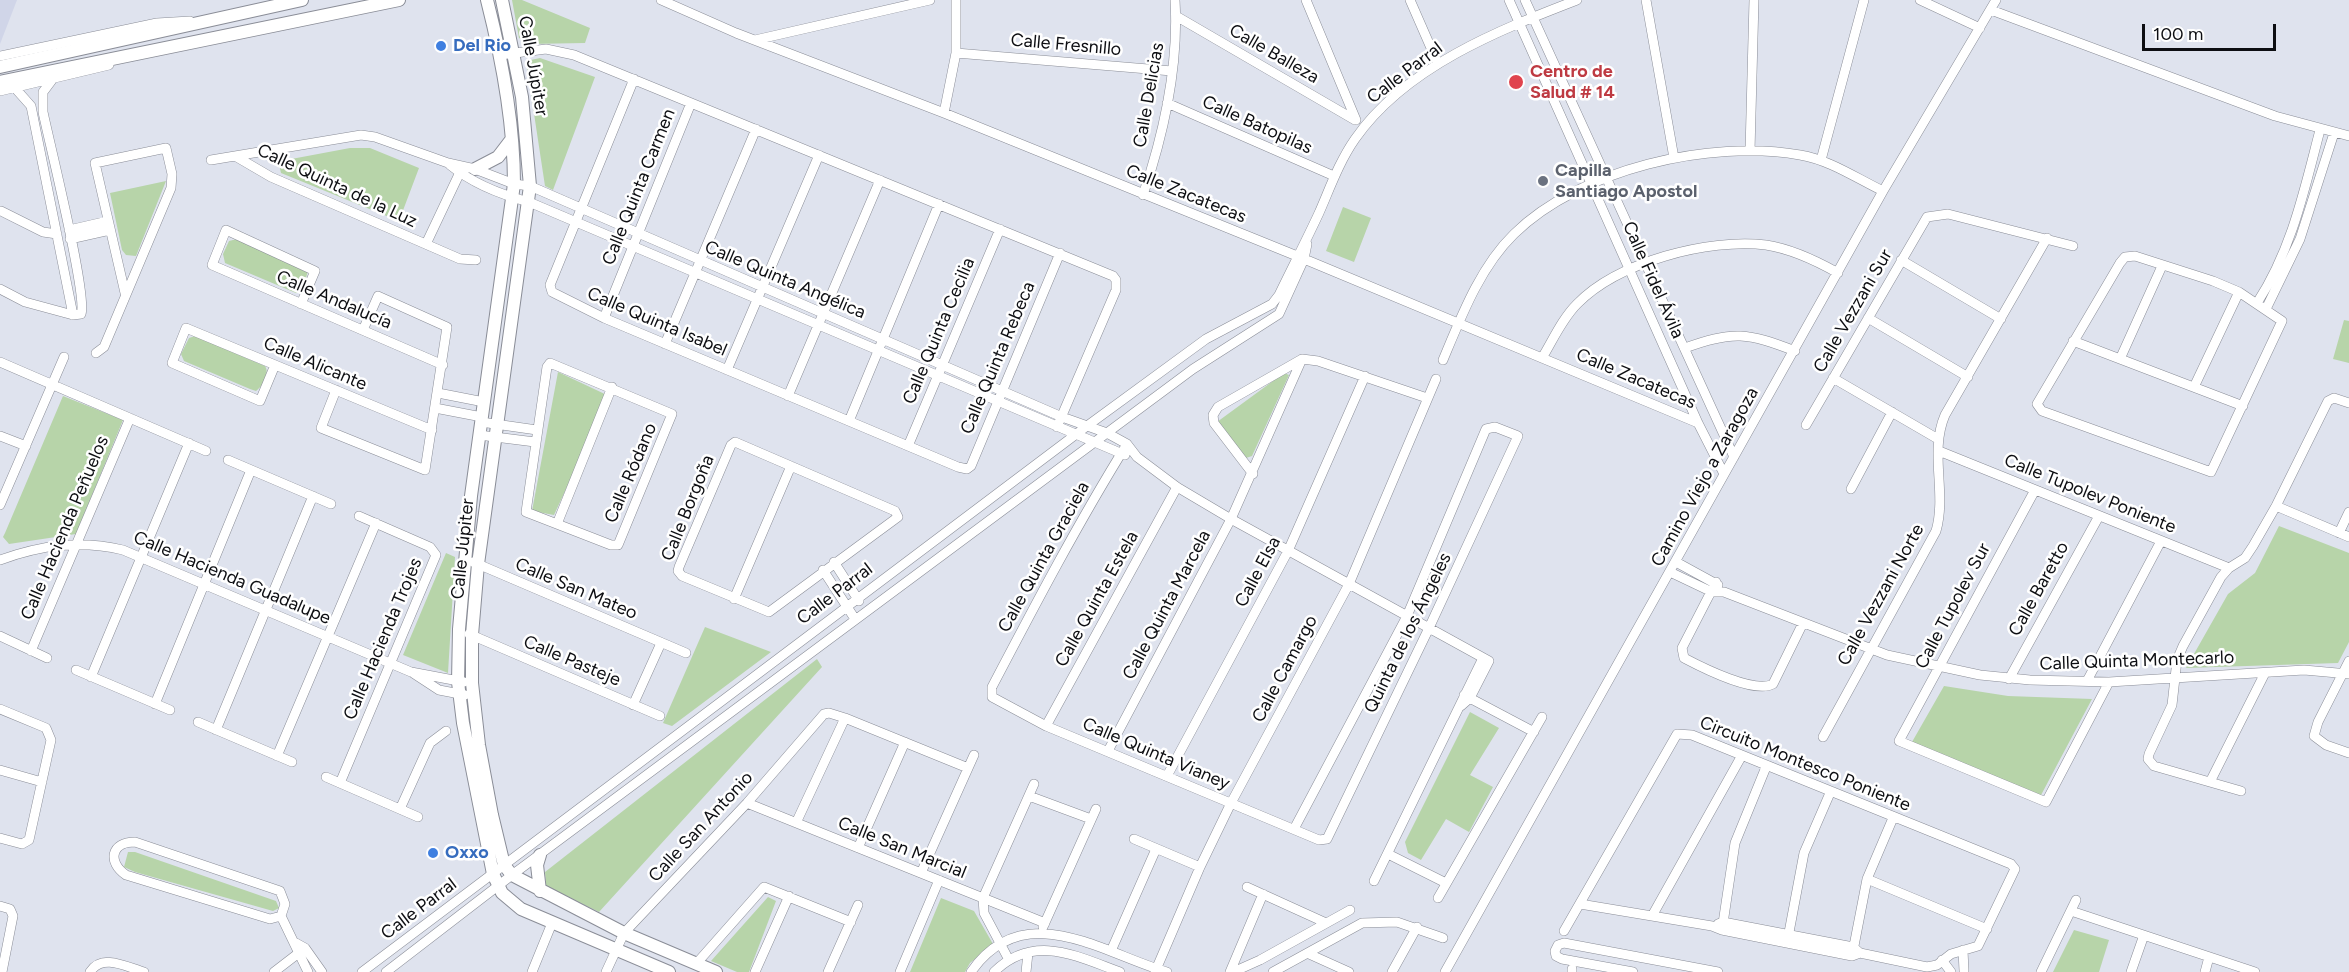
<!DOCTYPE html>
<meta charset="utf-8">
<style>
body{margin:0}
#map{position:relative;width:2349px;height:972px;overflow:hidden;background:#dfe3ee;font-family:Figtree,sans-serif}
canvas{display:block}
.scale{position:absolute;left:2142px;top:24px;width:134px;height:27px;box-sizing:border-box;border:3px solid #0d0e12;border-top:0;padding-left:8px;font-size:18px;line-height:21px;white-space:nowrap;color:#0d0e12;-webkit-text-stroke:4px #fff;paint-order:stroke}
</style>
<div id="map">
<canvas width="2349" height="972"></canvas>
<div class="scale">100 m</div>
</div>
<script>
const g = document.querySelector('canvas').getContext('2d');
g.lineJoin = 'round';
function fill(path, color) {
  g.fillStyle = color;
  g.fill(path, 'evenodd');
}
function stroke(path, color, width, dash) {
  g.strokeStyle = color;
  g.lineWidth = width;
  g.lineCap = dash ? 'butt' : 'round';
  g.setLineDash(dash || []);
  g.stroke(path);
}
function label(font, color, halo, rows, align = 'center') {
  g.font = font + ' Figtree,sans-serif';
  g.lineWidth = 5;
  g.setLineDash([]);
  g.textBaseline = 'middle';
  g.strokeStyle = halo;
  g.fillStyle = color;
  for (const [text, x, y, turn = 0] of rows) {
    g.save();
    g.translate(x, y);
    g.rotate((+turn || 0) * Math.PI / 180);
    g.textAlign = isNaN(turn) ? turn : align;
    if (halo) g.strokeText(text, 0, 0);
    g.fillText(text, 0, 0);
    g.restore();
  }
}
fill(new Path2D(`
 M0,0h17l-17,44z`), '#d0d5e8');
fill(new Path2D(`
 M512,0h10l68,28 -5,15 -56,1 -10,-6z
 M540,58l55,19 -42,113 -8,-4 -19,-125z
 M350,148h20l49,20 -20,53 -118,-48 -2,-9 7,-4z
 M166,181l-30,75 -10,-1 -4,-5 -12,-57z
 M1343,207l28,11 -17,44 -28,-11z
 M237,239l71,32 -6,20 -6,2 -71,-30 -2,-9 6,-13z
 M2344,320l5,1v42l-16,-4z
 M195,336l70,30c5,7 -2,20 -9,25l-6,-2 -66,-28 -3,-7 8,-16z
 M558,372l51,24 -55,119 -22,-4z
 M1284,373l5,2 -37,81 -6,2 -29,-36z
 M63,396l60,24 -47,114 -67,10 -6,-7 2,-4z
 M2279,526l70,27v89l-11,21 -152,5 42,-74 27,-21z
 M446,553l9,4 -7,116 -45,-18z
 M705,627l66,25 -99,74 -9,-3z
 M817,659l5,8 -223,245 -53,-26 -1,-14z
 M1944,686l64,10 84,3 -52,98 -128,-55z
 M1470,712l29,16 -29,47 23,12 -24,45 -23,-13 -25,41 -13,-7 -3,-11z
 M128,852h7l141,49 3,7 -6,3 -138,-39 -11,-5z
 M768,897l8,4 -27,71h-12l-26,-11z
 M941,898l33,13 19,33 -23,19 -5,9h-55z
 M2074,930l35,10 -10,32h-46z`), '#b7d4a9');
const minor = new Path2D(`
 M661,0l75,33 208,80 353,143 401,167
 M1306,0l50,120
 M1410,0l28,64
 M1509,0l189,423 26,51
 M1525,0l209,457
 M1646,0l28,158
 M1920,0l60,28
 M1991,10l284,106 74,20
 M1176,16l179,104
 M755,40l175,-40
 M956,53l216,18
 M500,55l46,-6 28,6 539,221 3,4v10l-59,137
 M0,56l157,-33 33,-2
 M634,79l-84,206 2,7 52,26 354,149 9,2 4,-3 89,-213
 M15,88l16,18 42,209 8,-1c7,-17 -32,-173 -38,-202v-20l9,-12
 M0,91l109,-26
 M1167,103l167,73
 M944,113l12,-60v-53
 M1750,151l4,-151
 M235,156l36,21 189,82 16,1
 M211,160l150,-25 14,2 73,26 27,6 39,15 16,2 532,231 45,16 20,11 10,13 40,30 54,32 258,142 -19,37 -9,8
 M1821,160l43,-160
 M450,165c22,18 52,30 79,37l596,253
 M1143,195c21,-62 36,-129 32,-195
 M1,211l42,21 14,2
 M69,230l39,-9
 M70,239l40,-9
 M426,244l36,-76
 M2135,256l78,25 26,11 43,29 -71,151 -169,-61 -5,-7 83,-141 5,-6z
 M1901,260l100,59
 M0,289l25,13 48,13
 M2257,303c35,-54 47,-112 63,-173
 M301,304l14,-33 -89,-41 -14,35 231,100
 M2266,309l34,-70 34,-106
 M604,318l87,-215
 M1868,318l100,59
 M2073,341l170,65
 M665,344l91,-215
 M1685,348c48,-18 63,-15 110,3
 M96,353l8,-6 67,-159 1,-14 -6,-26 -71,15 30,130
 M1542,358c11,-18 20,-39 35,-54 41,-42 131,-66 189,-59 26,4 49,15 72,28
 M2120,359l42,-93
 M1443,360c18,-43 37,-93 71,-126 66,-65 196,-95 286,-79 30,5 56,23 83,36
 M0,362l206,89
 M550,363l122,51 -54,131h-7l-85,-33 21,-145z
 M275,365l-15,36 -88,-38 14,-35 246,102
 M727,370l92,-215
 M1833,378l105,61
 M2194,387l45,-95
 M336,390l-15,38 104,42 22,-143 -69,-31 -15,34
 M438,393l46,9
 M788,396l92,-216
 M435,408l47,9
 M849,421l90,-217
 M481,422l56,8
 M1806,425l121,-208 21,-3 125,32
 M479,435l56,7
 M0,436l26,10
 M735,442l160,69 3,6 -129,95 -87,-36 -4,-5 1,-4 52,-122z
 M1127,444c-49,79 -92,161 -135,243v10l54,29 273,114 8,-1 102,-211 89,-192 -23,-9 -9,2 -79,187 -113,213
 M908,446l92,-217
 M1939,451l290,117
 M228,460l103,44
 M1253,474l-39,-51 -1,-8 5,-8 84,-48 16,2 109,37
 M1851,489l41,-77
 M2035,490l-136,251 147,61 63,-120
 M0,505l64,-148
 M2276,506l73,31
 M557,524l55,-137
 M2339,533l10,-21
 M0,560c41,-15 80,-20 123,-10l288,122 53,10
 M473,562l213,91
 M834,562l25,39
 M1676,562l42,23
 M823,570l32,49
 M1670,572l42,20h12l163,63 93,20 50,5 79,2 195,-12 45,4
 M1716,582l-34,66 2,10c19,10 71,36 89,26l30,-61
 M734,599l57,-133
 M469,634l191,82
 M0,636l47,22
 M31,651l99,-233
 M2349,661l-31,61 -4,14 12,9 23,8
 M76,670l94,40
 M413,673l26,17 26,5
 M91,677l98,-234
 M2009,679l90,-163
 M2087,681l74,-140
 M1464,695l70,37
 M155,704l96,-234
 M633,705l28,-62
 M0,709l46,19 5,12 -22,100 -7,4 -22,-6
 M198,722l94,40
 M1046,726l131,-239
 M216,730l97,-234
 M1823,737l113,-206c11,-38 -7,-79 9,-116l102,-177
 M1108,751l123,-232 71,-160
 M277,756l99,-233
 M0,770l42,12
 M1167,776l121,-225 77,-175
 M326,777l92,40
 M2210,782l55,-109
 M340,783l96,-228 -6,-8 -71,-31
 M2241,791l-87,-25 -6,-7 1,-5 23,-49 5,-45 6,-14 38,-69 8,-9 16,-10 8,-12 23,-40 52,-105 6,-3 15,5
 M1029,796l62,23
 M747,803l298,120
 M400,809l30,-66 16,-12
 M796,823l49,-105
 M1134,839l66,28
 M858,848l47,-106
 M1388,854l58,29
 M921,873l53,-118
 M1867,879l120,50
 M1374,881l109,-223
 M1247,887l77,35
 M1438,898l104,-181
 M0,906l10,3 3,7 -11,56
 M2071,911l184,61
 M281,916l-11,3 -144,-44c-19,-13 -15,-33 9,-33l145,49 5,13 -4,12 27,56
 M1652,916l89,-159
 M1718,924l5,-2 130,25 7,6
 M1043,927l53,-118
 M1722,930l13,-87 31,-76
 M1564,931l113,-197 15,1 319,129 4,5 -37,77 -27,8 -14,11 -10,2 -67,-14 -8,3 -130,-26 -10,-4 -132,-22
 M296,943l9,5 17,24
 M1787,943l17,-90 26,-60
 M1963,950l1,21
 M1111,951l45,-102
 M1853,951l14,-72 26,-61
 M1309,954l40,18
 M1009,960l-25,-47 -1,-15 51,-114
 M1942,960l9,12
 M696,964l68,-77 87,35
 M90,972c12,-19 37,-5 54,0
 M274,972l26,-20
 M362,972l725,-546 119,-87 66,-35 7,-9c13,-27 27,-54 40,-82 11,-25 20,-51 36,-74 50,-72 144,-109 222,-139
 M386,972l126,-97 681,-506 86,-55 25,-55 3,-15
 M532,972l20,-49
 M606,972l18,-39 123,-130 77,-89 5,-1 16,5 123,50
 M755,972l34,-76
 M828,972l30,-67
 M900,972l39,-92
 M971,972c53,-76 131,-19 196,0
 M994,972c40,-39 82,-16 126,0
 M1026,972l2,-19
 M1155,972l45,-105 31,-64 118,-219 87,-205
 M1230,972l33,-78
 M1233,972l27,-12 90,-50
 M1273,972l89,-49 35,-1 46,16
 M1392,972l25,-45
 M1445,972l438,-781 113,-191
 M1572,972v-3
 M1633,972l-71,-13 -6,-3 -1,-5 3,-6 6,-2 154,29
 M2041,972l35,-72
 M2131,972l13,-37
 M2205,972l4,-15`);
const major = new Path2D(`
 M487,0c15,59 27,123 27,184l-43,312 -12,133 -1,53 5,41 30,151 9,19 19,16 148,63
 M502,0l20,97 8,89 -52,378 -6,71v48l7,62 13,70 12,50 8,10 112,58 92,39
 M0,67l302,-67
 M0,82l399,-82
 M475,169l23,-12 13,-17
 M540,891l-3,-26 3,-10`);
stroke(minor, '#8a8d97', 10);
stroke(major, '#8a8d97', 14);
stroke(minor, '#fff', 9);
stroke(major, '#fff', 12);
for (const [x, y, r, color] of [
 [441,46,6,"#3f7fe0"],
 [1516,82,8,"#e0444e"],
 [1543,181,6,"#6b7280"],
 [433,853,6,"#3f7fe0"]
]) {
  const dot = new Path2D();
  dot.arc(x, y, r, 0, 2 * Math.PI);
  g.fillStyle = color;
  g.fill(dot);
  stroke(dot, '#fff', 2);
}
label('18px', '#0d0e12', '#fff', [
 ["Calle Fresnillo",1066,45,5],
 ["Calle Balleza",1274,54,30],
 ["Calle Júpiter",533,66,80],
 ["Calle Parral",1405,73,-37],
 ["Calle Delicias",1149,95,-80],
 ["Calle Batopilas",1257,125,24],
 ["Calle Quinta de la Luz",337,186,25],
 ["Calle Quinta Carmen",639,187,-68],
 ["Calle Zacatecas",1186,194,22],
 ["Calle Quinta Angélica",785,280,23],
 ["Calle Fidel Ávila",1653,280,66],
 ["Calle Andalucía",334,300,23],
 ["Calle Vezzani Sur",1853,311,-60],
 ["Calle Quinta Isabel",657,322,23],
 ["Calle Quinta Cecilia",939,331,-67],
 ["Calle Quinta Rebeca",998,358,-67],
 ["Calle Alicante",315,364,23],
 ["Calle Zacatecas",1636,379,23],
 ["Calle Ródano",631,473,-67],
 ["Camino Viejo a Zaragoza",1705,477,-61],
 ["Calle Tupolev Poniente",2090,494,22],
 ["Calle Borgoña",688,508,-68],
 ["Calle Hacienda Peñuelos",65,528,-67],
 ["Calle Júpiter",463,549,-84],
 ["Calle Quinta Graciela",1044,557,-61],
 ["Calle Elsa",1258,572,-62],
 ["Calle Hacienda Guadalupe",232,578,23],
 ["Calle San Mateo",576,589,23],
 ["Calle Baretto",2039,589,-61],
 ["Calle Parral",835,594,-37],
 ["Calle Vezzani Norte",1881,595,-61],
 ["Calle Quinta Estela",1097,599,-61],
 ["Calle Quinta Marcela",1167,605,-62],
 ["Calle Tupolev Sur",1953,606,-62],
 ["Quinta de los Ángeles",1408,633,-64],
 ["Calle Hacienda Trojes",383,639,-67],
 ["Calle Pasteje",572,661,23],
 ["Calle Quinta Montecarlo",2137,661,-2],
 ["Calle Camargo",1285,669,-62],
 ["Calle Quinta Vianey",1156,754,23],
 ["Circuito Montesco Poniente",1805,764,22],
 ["Calle San Antonio",701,827,-47],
 ["Calle San Marcial",902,848,22],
 ["Calle Parral",419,909,-37]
]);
label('bold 18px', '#366cbe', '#fff', [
 ["Del Rio",453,46],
 ["Oxxo",445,853]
], 'left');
label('bold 18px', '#be3a42', '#fff', [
 ["Centro de",1530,72],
 ["Salud # 14",1530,93]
], 'left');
label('bold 18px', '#5b616d', '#fff', [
 ["Capilla",1555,171],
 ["Santiago Apostol",1555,192]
], 'left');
</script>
